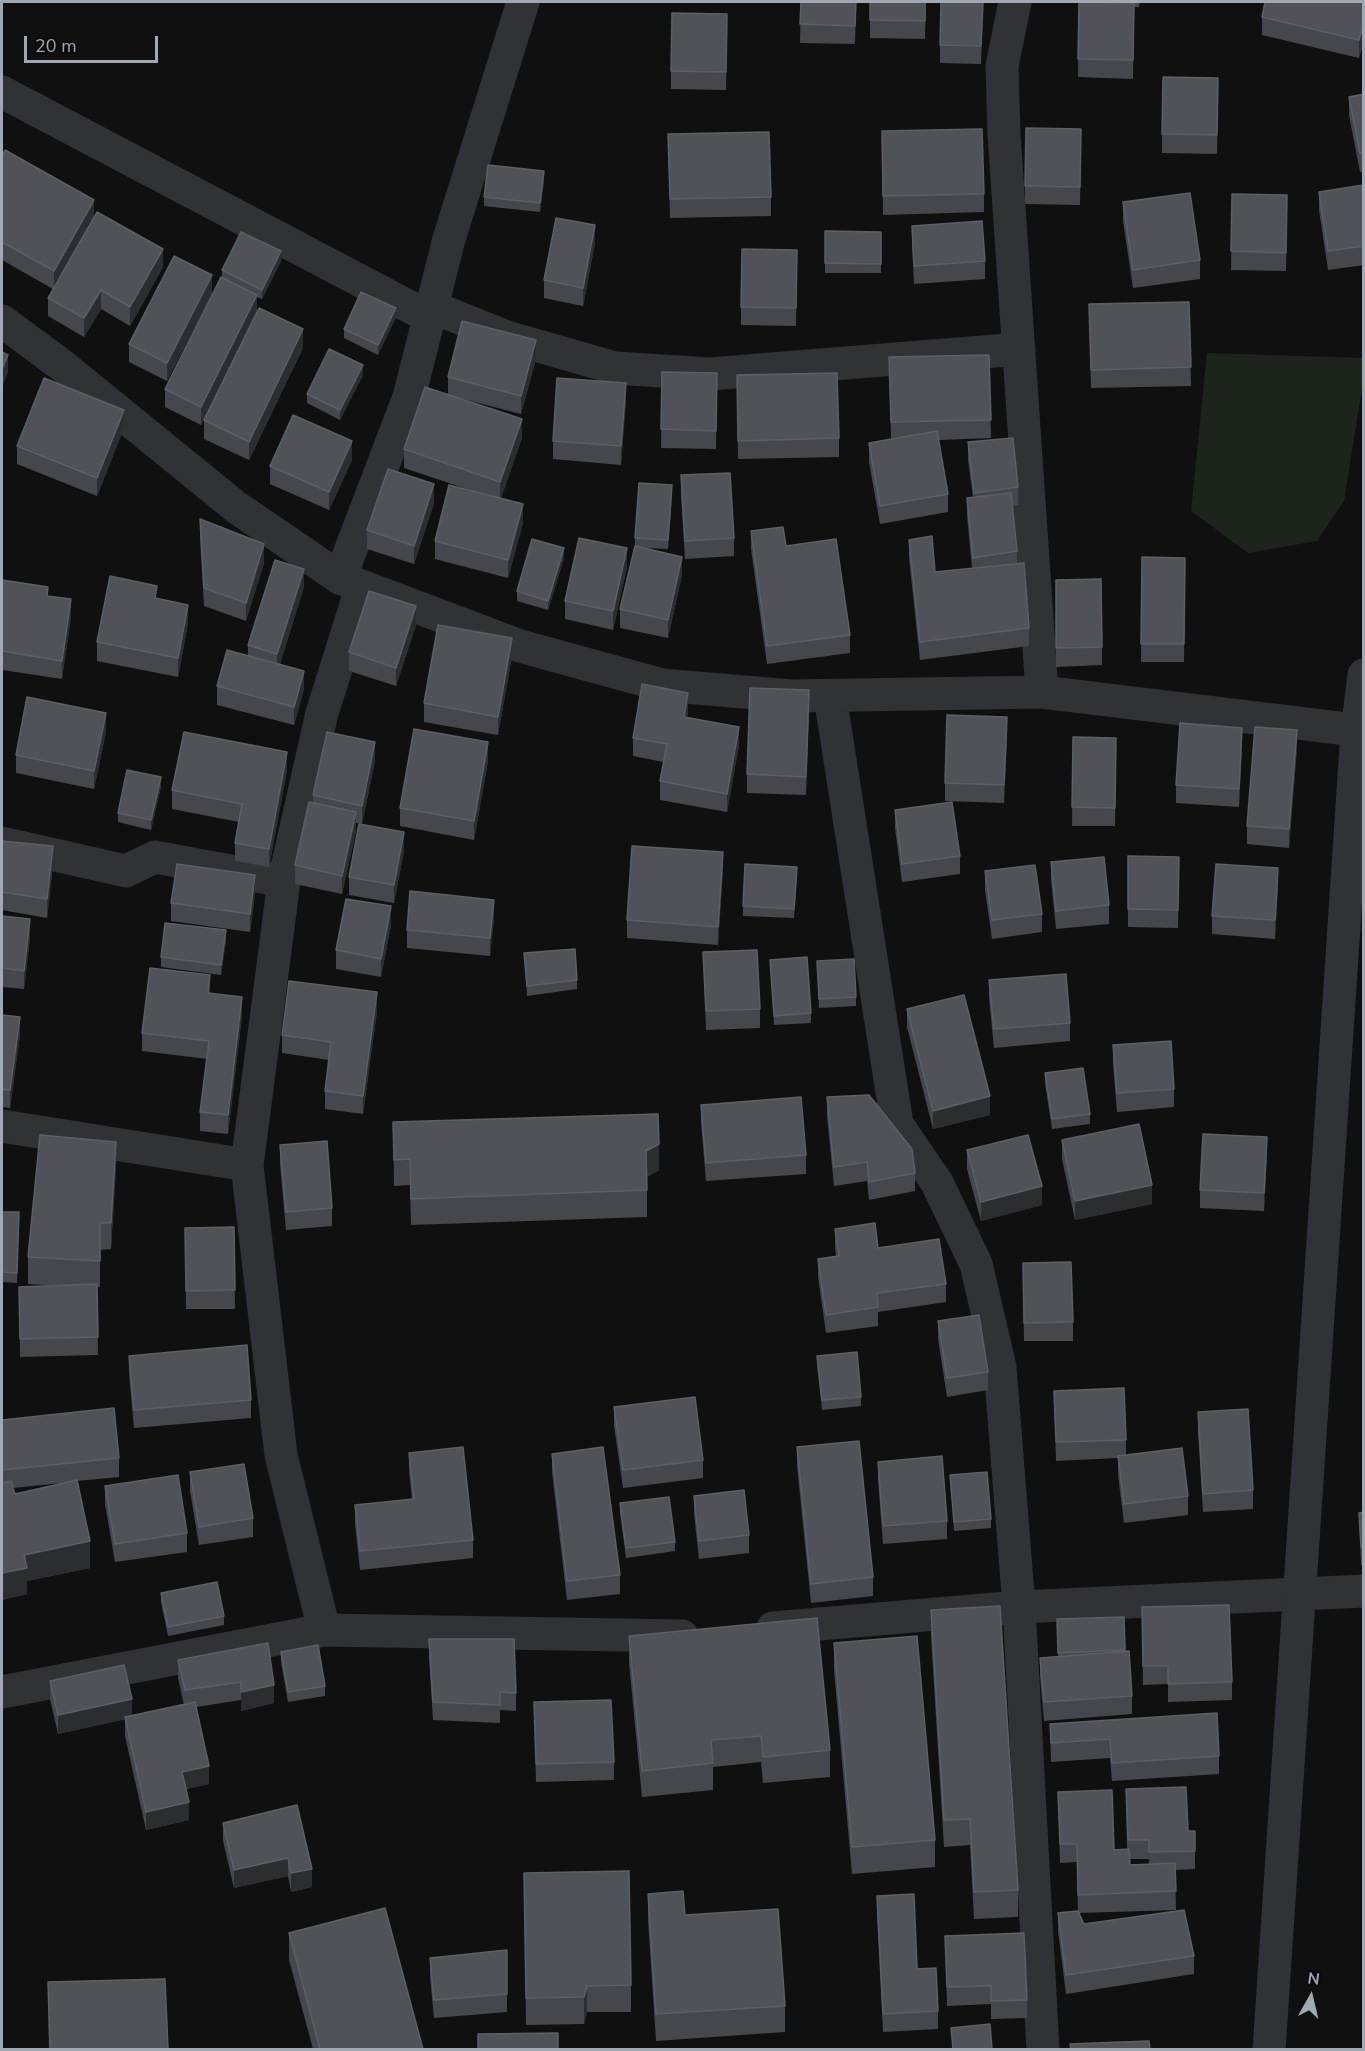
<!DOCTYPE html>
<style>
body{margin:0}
#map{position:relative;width:1365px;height:2051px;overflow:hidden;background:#101011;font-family:"Nunito Sans",sans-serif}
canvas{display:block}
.frame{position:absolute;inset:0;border:3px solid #a0a9b3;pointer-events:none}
.north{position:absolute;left:1281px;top:1967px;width:60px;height:60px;-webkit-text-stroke:4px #0b0b0c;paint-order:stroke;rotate:8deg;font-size:16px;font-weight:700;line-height:24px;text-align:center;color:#a0a9b3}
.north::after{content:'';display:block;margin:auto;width:21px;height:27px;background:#a0a9b3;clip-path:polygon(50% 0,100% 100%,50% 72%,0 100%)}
.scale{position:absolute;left:24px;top:36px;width:134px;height:27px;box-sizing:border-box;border:3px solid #a0a9b3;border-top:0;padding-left:8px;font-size:18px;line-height:21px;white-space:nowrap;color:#a0a9b3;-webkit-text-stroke:4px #0b0b0c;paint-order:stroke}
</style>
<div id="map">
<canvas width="1365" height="2051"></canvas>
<div class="frame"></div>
<div class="north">N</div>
<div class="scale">20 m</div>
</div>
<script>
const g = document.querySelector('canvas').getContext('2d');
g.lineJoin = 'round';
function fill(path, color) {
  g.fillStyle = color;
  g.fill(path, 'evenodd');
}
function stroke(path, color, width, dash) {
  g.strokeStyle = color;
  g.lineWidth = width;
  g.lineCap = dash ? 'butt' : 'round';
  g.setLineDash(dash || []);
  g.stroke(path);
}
fill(new Path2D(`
 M1207,353l156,5v25l-19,118 -27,40 -69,12 -57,-42z`), '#1c241c');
stroke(new Path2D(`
 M1015,2l-13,64 2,68 38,558
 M2,92l427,225
 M432,307l75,30 108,31 95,6 309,-25
 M2,321l62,46 172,140 104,71 180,68 142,39 129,11 251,-4 322,39
 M340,578l69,-181 40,-158 74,-237
 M830,696l67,428 40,59 39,81 24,103 19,240 24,443
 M2,843l124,28 29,-14 129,24
 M2,1126l245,39
 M773,1628l246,-21 345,-16
 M324,1630l-43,-175 -34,-290 37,-284 38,-168 40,-127
 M2,1692l322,-62 358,6`), '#303236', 33);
stroke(new Path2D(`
 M1269,2050l88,-1319 7,-56`), '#303236', 33);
fill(new Path2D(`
 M801,2h55l-1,42 -55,-1z
 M870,2h56l-1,37 -55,-1z
 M983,2l-2,62 -41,-1v-18z
 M1076,2h64l-1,5h-5l-1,72 -55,-2 1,-75h3z
 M1364,2v38l-5,18 -97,-23v-18z
 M727,32l-1,58 -55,-1v-18z
 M1364,94v77l-4,1 -11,-57v-18z
 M1218,96l-1,58 -55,-1v-19z
 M1081,129l-1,76 -55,-1v-18z
 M882,131l102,63v18l-101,3z
 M668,134l103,63v19l-101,2z
 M2,157l92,60 69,50 -33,59 -29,-17 -17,28 -36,-21v-18l5,-9 -51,-29z
 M544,181l-4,31 -56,-6v-9z
 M1363,185l1,80 -36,5 -9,-60v-18z
 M1232,194l55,20 -1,57 -55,-1z
 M1123,202l77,58v19l-67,9 -10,-67z
 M912,226l73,35v18l-71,5 -2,-40z
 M825,231l56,1v41h-56z
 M595,243l-12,63 -39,-8v-18z
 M797,250l-1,76 -55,-1v-18z
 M281,261l-19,38 -5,-2v15l46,36 -54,112 -45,-21v-19l27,-53 -30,58 -36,-18v-18l57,-111v-8z
 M212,294l-45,87 -38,-19v-18z
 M1189,302l2,84 -100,2 -2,-84z
 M396,317l-18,38 -34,-17v-9z
 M989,355l2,83 -52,2 9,54v18l-68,12 -11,-62v-19l22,-3 -2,-83z
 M536,359l-15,55 -66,-17 67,41 -21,60 22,25 -15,55 -73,-19v-18l35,-51 -66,-22v-19l44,-54v-18z
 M662,372l55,20 -1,57 -55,-1z
 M363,375l-23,45 -33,-17v-9z
 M737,375l102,63v19l-101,2z
 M626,401l-5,64 -68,-6v-18z
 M124,428l-27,68 -80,-32v-18z
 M968,442l50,45v18l-6,1 5,45v13l12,64v18l-109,14 -11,-102v-18l26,32 37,-4 -5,-52v-18l6,-1 -5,-37z
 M352,460l-23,50 -59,-26v-18z
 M681,475l53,63v18l-49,3 -4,-65z
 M672,494l-4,55 -26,-1 40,27 -14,63 -48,-10v-19l15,-63v-8z
 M434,503l-20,61 -47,-15v-19z
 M200,519l64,44 -18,58 -42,-15 -4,-69z
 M751,531l35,15 64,89v18l-83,11 -16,-115z
 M1142,557l43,1 -1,104h-43z
 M564,558l-16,52 -31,-9v-10z
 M627,567l-14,63 -48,-11v-18z
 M2,580l69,37 -9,62 -60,-9z
 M1056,580l46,67v18l-46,2z
 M304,587l-24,77 24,25 -10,36 -77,-20v-19l31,-30v-11z
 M188,623l-10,54 -81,-16v-19z
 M416,625l-20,61 -47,-15v-19z
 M512,656l-14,79 -74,-13v-19z
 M809,708l-3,87 -59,-2v-19z
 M688,712l-1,5 52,28 -12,67 -67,-12v-19l4,-19 -31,-6v-18z
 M106,732l-12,57 -78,-16v-18z
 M1007,735l-3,68 -59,-2v-18z
 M1073,737l43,1 -1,88h-43z
 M1242,746l-3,61 -63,-4v-18z
 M1297,748l-8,100 -42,-4v-18z
 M375,761l-13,63 -6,-1v8l-14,63 -47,-10v-19l18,-62v-8z
 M488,761l-14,79 -74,-14v-18z
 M287,770l-18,97 -34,-6v-18l4,-21 -67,-13v-19z
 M161,787l-10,43 -33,-8v-9z
 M895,810l65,46v18l-58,8 -7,-54z
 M2,841l51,24 -6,53 -45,-8z
 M404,851l-10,52 -45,-8v-18z
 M1128,856l51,1 -1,71 -50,-1z
 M1051,862l58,43v19l-53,5 -5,-49z
 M723,870l-5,75 -91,-7v-18z
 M985,871l57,43v18l-50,7 -7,-49z
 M797,876l-3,42 -51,-2v-10z
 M1278,887l-3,52 -63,-5v-18z
 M255,894l-5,38 -79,-11v-18z
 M2,916l28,22 -6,51 -22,-2z
 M494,918l-4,38 -83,-8v-18z
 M391,925l-10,52 -45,-8v-19z
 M226,940l-5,35 -60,-8v-10z
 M703,952l57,57v19l-54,2z
 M524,953l53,27v9l-50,7z
 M770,960l41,53v10l-37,2z
 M817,961l39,36v9l-37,2z
 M989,980l81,43v18l-76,7 -5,-50z
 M210,993l32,23 -14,118 -28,-3v-19l7,-53 -65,-8v-18z
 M907,1009l83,106 -57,14 -26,-102z
 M377,1011l-14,103 -38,-5v-18l4,-31 -47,-7v-18z
 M2,1015l18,20 -10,73 -8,-1z
 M1113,1045l61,44v18l-57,5 -4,-48z
 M1045,1073l45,41v10l-38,5 -7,-46z
 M827,1097l88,76v18l-46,9 -2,-19 -33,5 -7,-70z
 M701,1105l105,50v19l-100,7 -5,-58z
 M393,1122l266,48 -12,7v40l-236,8 -1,-40 -16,1z
 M1062,1140l90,64 -77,16 -13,-61z
 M280,1145l52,63v18l-46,4 -6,-66z
 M967,1150l75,55 -61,16 -14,-52z
 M1267,1155l-3,56 -64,-3v-18z
 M116,1168l-5,81 -11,1v37h-3l1,68 -78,2 -1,-70 40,-1 -31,-2v-27z
 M2,1212h17l-2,71 -15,-1z
 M234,1227l1,82h-49l-1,-81z
 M835,1229l43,19 68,36v18l-68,10v14l-52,7 -8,-56v-18l18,-3 -1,-9z
 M1023,1263l50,59v19h-49z
 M938,1321l50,51v18l-41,7 -9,-58z
 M129,1356l122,44v18l-117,10 -5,-54z
 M817,1356l44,41v9l-39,4 -5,-45z
 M1054,1391l72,49v15l62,41v19l-64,8 -6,-48v-17l-62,3z
 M614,1407l89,53v18l-80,10 -9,-62z
 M1198,1412l55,78v19l-50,3 -5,-81z
 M2,1420l117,38v19l-42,4 13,87 -63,13v13l-25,6zM71,1482l-56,12 -2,-6z
 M797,1447l76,130v19l-62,7 -14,-137z
 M409,1453l64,87v18l-113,12 -5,-46v-19l57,-6 -3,-28z
 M552,1454l68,121v19l-53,6 -15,-128z
 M878,1462l69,59v18l-64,5 -5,-64z
 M190,1472l63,46v19l-54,8 -9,-54z
 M950,1475l41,44v9l-37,3z
 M105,1486l82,47v19l-72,10 -10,-58z
 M694,1496l55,39v18l-50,6 -5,-45z
 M620,1503l55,39v9l-49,7 -6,-45z
 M1364,1512v53h-3l-2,-52z
 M161,1593l63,23v9l-56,11 -7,-34z
 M1142,1607l90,75v18l-64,2v-18l-25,1z
 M931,1610l87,280v27l-44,2 -4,-74 -26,2 -13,-210z
 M1124,1617l1,35 7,44v18l-88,7 -4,-45v-18l18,-2 -1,-37z
 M629,1636l201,114v27l-67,6 -2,-21 -48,5v23l-71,7 -13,-134z
 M429,1639l87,54v18l-16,-1v13l-67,-3 -4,-63z
 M268,1643l6,60 -33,8v-11l-45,7 13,77 -23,5 3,31 -43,10 -21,-94v-17l-67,15 -8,-35v-18l82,35 52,-11 -6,-27v-18z
 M834,1643l101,197v27l-83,7 -18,-204z
 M281,1652l44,34v10l-37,6 -7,-40z
 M534,1702l80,60v18l-78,2z
 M1050,1724l169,32v18l-107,7 -2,-23 -59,4z
 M1126,1789l62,42h7v38l-20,1 1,40 -97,3 5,11 110,32v18l-128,20 -8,-63v-18l20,-1 -1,-50 -17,1 -2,-71 56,58h13zM1129,1859h20v5l-19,1z
 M223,1823l89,46v18l-21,5 -3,-16 -54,12 -11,-47z
 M524,1873l107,112v27h-44l-3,12 -58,1z
 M648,1894l137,112v26l-129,9 -8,-121z
 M877,1896l40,73 21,42v18l-55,3 -6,-118z
 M289,1933l134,116h-110l-24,-89z
 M945,1936l82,64v18l-36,1v-15l-44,2z
 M507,1950v62l-73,6 -4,-41v-19z
 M48,1982l120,67h-119z`), '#45474c');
fill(new Path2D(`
 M983,2l-2,62v-18z
 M1364,22v18l-5,18v-18z
 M544,171v10l-4,31v-9z
 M94,200v19l-40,71v-19z
 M595,225v18l-12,63v-18z
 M163,249v18l-33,59v-19z
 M281,251v10l-19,38v-9z
 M212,275v19l-45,87v-18z
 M101,290v19l-17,28v-19z
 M257,295v19l-56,111v-18z
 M396,308v9l-18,38v-10z
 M303,329v19l-54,112v-18z
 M536,340v19l-15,55v-18z
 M8,355v18l-6,14v-18z
 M363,365v10l-23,45v-10z
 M626,383v18l-5,64v-19z
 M124,410v18l-27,68v-18z
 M522,419v19l-22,63v-19z
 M352,441v19l-23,50v-18z
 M434,484v19l-20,61v-18z
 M672,485v9l-4,55v-9z
 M523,504v19l-15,55v-18z
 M264,544v19l-18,58v-18z
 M564,548v10l-16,52v-9z
 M627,548v19l-14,63v-19z
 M682,557v18l-14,63v-18z
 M304,569v18l-27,86v-19z
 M71,599v18l-9,62v-18z
 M188,605v18l-10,54v-19z
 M416,606v19l-20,61v-18z
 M512,638v18l-14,79v-18z
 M304,671v18l-10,36v-18z
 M809,690v18l-3,87v-18z
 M688,693v19l-4,23v-18z
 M106,713v19l-12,57v-18z
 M1007,717v18l-3,68v-18z
 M739,727v18l-12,67v-18z
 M1242,728v18l-3,61v-18z
 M1297,730v18l-8,100v-19z
 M375,742v19l-13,63v-18z
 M488,742v19l-14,79v-19z
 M287,752v18l-18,97v-18z
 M161,777v10l-10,43v-10z
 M356,812v19l-14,63v-18z
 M404,832v19l-10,52v-18z
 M53,846v19l-6,53v-19z
 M723,852v18l-5,75v-18z
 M1278,868v19l-3,52v-19z
 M255,875v19l-5,38v-18z
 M494,900v18l-4,38v-18z
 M391,906v19l-10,52v-18z
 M30,919v19l-6,51v-18z
 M226,930v10l-5,35v-10z
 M210,975v18h-2z
 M377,992v19l-14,103v-18z
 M242,997v19l-14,118v-19z
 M20,1017v18l-10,73v-18z
 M990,1096v19l-57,14v-18z
 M1267,1137v18l-3,56v-18z
 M116,1142v26l-5,81v-26z
 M659,1144v26l-13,7v-26z
 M1152,1185v19l-77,16v-19z
 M1042,1186v19l-61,16v-19z
 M90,1541v27l-63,13v13l-25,6v-27l22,-18z
 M274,1685v18l-33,8v-19z
 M132,1699v19l-74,16v-19z
 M209,1766v18l-27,6v-18z
 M189,1802v18l-43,10v-18z
 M288,1858v18l-54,12v-18z
 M312,1869v18l-21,5v-19z
 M587,1986v26l-3,12v-27z`), '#2c2d30');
const building = new Path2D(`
 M801,2h55l-1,24 -55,-2z
 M870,2h55v19l-55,-1z
 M941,2h42l-2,44 -41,-1z
 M1079,2l55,1 -1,57 -55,-1z
 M1265,2h99v20l-5,18 -97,-23z
 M672,13l55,1 -1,58 -55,-1z
 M1163,77l55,1 -1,57 -55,-1z
 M1364,94v58l-4,1 -11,-56z
 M1026,128l55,1 -1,58 -55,-1z
 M982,129l2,65 -101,2 -1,-65z
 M769,132l2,65 -101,2 -2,-65z
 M5,150l89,50 -40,71 -52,-29v-85z
 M488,165l56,6 -4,32 -56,-6z
 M1363,185l1,61 -36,5 -9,-59z
 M1190,193l10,67 -67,10 -10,-68z
 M1232,194l55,1 -1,58 -55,-2z
 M97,212l66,37 -33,58 -29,-17 -17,28 -36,-20z
 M556,218l39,7 -12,63 -39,-8z
 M982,221l3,40 -71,5 -2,-40z
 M825,231l56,1v32l-56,-1z
 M241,232l40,19 -19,39 -40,-20z
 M742,249l55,1 -1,58 -55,-1z
 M174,256l38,19 -45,88 -38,-19z
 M221,277l36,18 -56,112 -36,-18z
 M361,292l35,16 -18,37 -34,-16z
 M1189,302l2,65 -100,3 -2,-66z
 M259,308l44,21 -54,113 -45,-22z
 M462,321l74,19 -15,56 -73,-19z
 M329,349l34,16 -23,45 -33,-16z
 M2,352l6,3 -6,14z
 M989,355l2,65 -100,2 -2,-65z
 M662,372l55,1 -1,58 -55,-2z
 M837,373l2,65 -101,3 -1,-66z
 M44,378l80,32 -27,68 -80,-32z
 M557,378l69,5 -5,63 -68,-5z
 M425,387l97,32 -22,63 -96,-33z
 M293,415l59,26 -23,51 -59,-26z
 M937,431l11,63 -68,12 -11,-63z
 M1013,438l5,49 -44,6 -6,-51z
 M388,469l46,15 -20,62 -47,-16z
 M730,473l4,65 -49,3 -4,-66z
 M639,483l33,2 -4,55 -33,-2z
 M449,485l74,19 -15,56 -73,-19z
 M1011,493l6,58 -44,7 -6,-60z
 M200,519l64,25 -18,59 -42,-15z
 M783,527l3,19 50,-7 14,96 -83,11 -16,-115z
 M932,536l3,36 89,-9 5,65 -109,14 -11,-102z
 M579,538l48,10 -14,63 -48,-10z
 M532,539l32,9 -16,53 -31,-10z
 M635,546l47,11 -14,63 -48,-11z
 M1142,557l43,1 -1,86h-43z
 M275,560l29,9 -27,85 -29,-9z
 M110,576l47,10 -2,12 33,7 -10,53 -81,-16z
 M1101,579l1,68 -46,1v-68z
 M2,580l46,7 -1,9 24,3 -9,62 -60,-10z
 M369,591l47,15 -20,62 -47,-16z
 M438,625l74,13 -14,79 -74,-14z
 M227,650l77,21 -10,36 -77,-21z
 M642,684l46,9 -4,24 55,10 -12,67 -67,-13 7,-37 -34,-6z
 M750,688l59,2 -3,87 -59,-3z
 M27,697l79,16 -12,58 -78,-16z
 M947,715l60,2 -3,68 -59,-2z
 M1180,723l62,5 -3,61 -63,-4z
 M1255,727l42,3 -8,99 -42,-3z
 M414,729l74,13 -14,79 -74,-13z
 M184,732l103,20 -18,97 -34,-6 7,-39 -70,-14z
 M327,732l48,10 -13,64 -49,-11z
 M1073,737l43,1 -1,70 -43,-1z
 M127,770l34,7 -10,43 -33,-7z
 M309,802l47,10 -14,64 -47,-11z
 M952,802l8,54 -58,8 -7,-54z
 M359,824l45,8 -10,53 -45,-8z
 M2,841l51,5 -6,53 -45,-7z
 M632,846l91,6 -5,75 -91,-7z
 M1128,856l51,1 -1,53 -50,-1z
 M1104,857l5,48 -53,6 -5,-49z
 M177,864l78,11 -5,39 -79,-11z
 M745,864l52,3 -3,42 -51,-3z
 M1216,864l62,4 -3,52 -63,-4z
 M1035,865l7,49 -50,6 -7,-49z
 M410,891l84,9 -4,38 -83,-8z
 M346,899l45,7 -10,53 -45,-9z
 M2,916l28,3 -6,52 -22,-3z
 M165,923l61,7 -5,35 -60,-8z
 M575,949l2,31 -50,6 -3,-33z
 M757,950l3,59 -54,2 -3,-59z
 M807,957l4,56 -37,3 -4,-56z
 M854,959l2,38 -37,2 -2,-38z
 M150,968l60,7 -2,18 34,4 -14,118 -28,-3 9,-71 -67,-8z
 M1066,974l4,49 -76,6 -5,-49z
 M289,981l88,11 -14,104 -38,-5 6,-49 -49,-7z
 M964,995l26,101 -57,15 -26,-102z
 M2,1015l18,2 -10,73 -8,-1z
 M1171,1041l3,48 -57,4 -4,-48z
 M1083,1068l7,46 -38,5 -7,-46z
 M869,1095l43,54 3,24 -46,9 -2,-20 -33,5 -7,-70z
 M801,1097l5,58 -100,8 -5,-58z
 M658,1114l1,30 -13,7 1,39 -236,9 -1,-40 -16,1 -1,-38z
 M1139,1124l13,61 -77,16 -13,-61z
 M1203,1134l64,3 -3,56 -64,-3z
 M40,1135l76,7 -5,81h-11v38l-72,-4z
 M1028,1135l14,51 -61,16 -14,-52z
 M327,1141l5,67 -46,4 -6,-67z
 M2,1212h17l-2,61 -15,-1z
 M875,1223l3,25 61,-9 7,45 -69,9 1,14 -52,8 -8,-56 21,-3 -4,-27z
 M234,1227l1,63 -49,1 -1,-63z
 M1071,1262l2,60 -49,1 -1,-60z
 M97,1284l1,53 -78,2 -1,-52z
 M979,1315l9,57 -41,6 -9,-57z
 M247,1345l4,55 -117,10 -5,-54z
 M857,1352l4,45 -39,3 -5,-44z
 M1124,1388l2,52 -70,2 -2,-51z
 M695,1397l8,63 -80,10 -9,-63z
 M114,1408l5,50 -117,12v-50z
 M1248,1409l5,81 -50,4 -5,-82z
 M859,1441l14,136 -62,7 -14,-137z
 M463,1447l10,93 -113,11 -5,-46 59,-6 -5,-46z
 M603,1447l17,128 -53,6 -15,-127z
 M1182,1448l6,48 -64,8 -6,-48z
 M942,1456l5,65 -64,5 -5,-64z
 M244,1464l9,54 -54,9 -9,-55z
 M987,1472l4,47 -37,3 -4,-47z
 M178,1475l9,58 -72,11 -10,-58z
 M77,1480l13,61 -66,14 3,13 -25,5v-90l9,-2 4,13z
 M744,1490l5,45 -50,6 -5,-45z
 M669,1497l6,45 -49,6 -6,-45z
 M1364,1512v35h-3l-2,-34z
 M217,1582l7,34 -56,11 -7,-34z
 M1229,1605l3,77 -64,2v-18h-25l-1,-59z
 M1000,1606l18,284 -44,2 -4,-73 -26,1 -13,-210z
 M1124,1617l1,33 -67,3 -1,-34z
 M817,1618l13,132 -67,7 -2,-21 -50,4 2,23 -71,8 -13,-135z
 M917,1636l18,204 -83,7 -18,-204z
 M429,1639h85l2,54 -16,-1v13l-67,-3z
 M268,1643l6,42 -33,7v-10l-56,8 -7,-30z
 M318,1645l7,41 -37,6 -7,-40z
 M1129,1651l3,45 -88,6 -4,-44z
 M124,1665l8,34 -74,16 -8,-34z
 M611,1700l3,62 -78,2 -2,-62z
 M195,1702l14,64 -27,6 7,30 -43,10 -21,-95z
 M1217,1713l2,43 -107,7 -2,-24 -59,4 -1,-19z
 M1186,1787l2,44h7v20l-46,1v-12h-21l-2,-51z
 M1112,1790l2,60 15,-1 1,16 45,-2 1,28 -98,4 -1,-51h-17l-2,-52z
 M297,1805l15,64 -21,4 -3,-15 -54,12 -11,-47z
 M629,1871l2,114 -44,1 -3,11 -58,1 -2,-125z
 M683,1891l2,24 93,-6 7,97 -129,8 -8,-120z
 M914,1894l3,75 19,-1 2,43 -55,3 -6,-118z
 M385,1908l38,141h-103l-31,-116z
 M1184,1910l10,46 -128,19 -8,-62 20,-2 6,13z
 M1024,1933l3,67 -36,1v-15l-44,1 -2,-51z
 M507,1950v44l-73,6 -4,-42z
 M165,1979l3,70h-118l-2,-67z
 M990,2024l2,25h-39l-2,-21z
 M558,2033v16h-80v-15z
 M1149,2041l1,8h-79l-1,-5z`);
fill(building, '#4f5257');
stroke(building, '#5b6065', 1.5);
</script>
